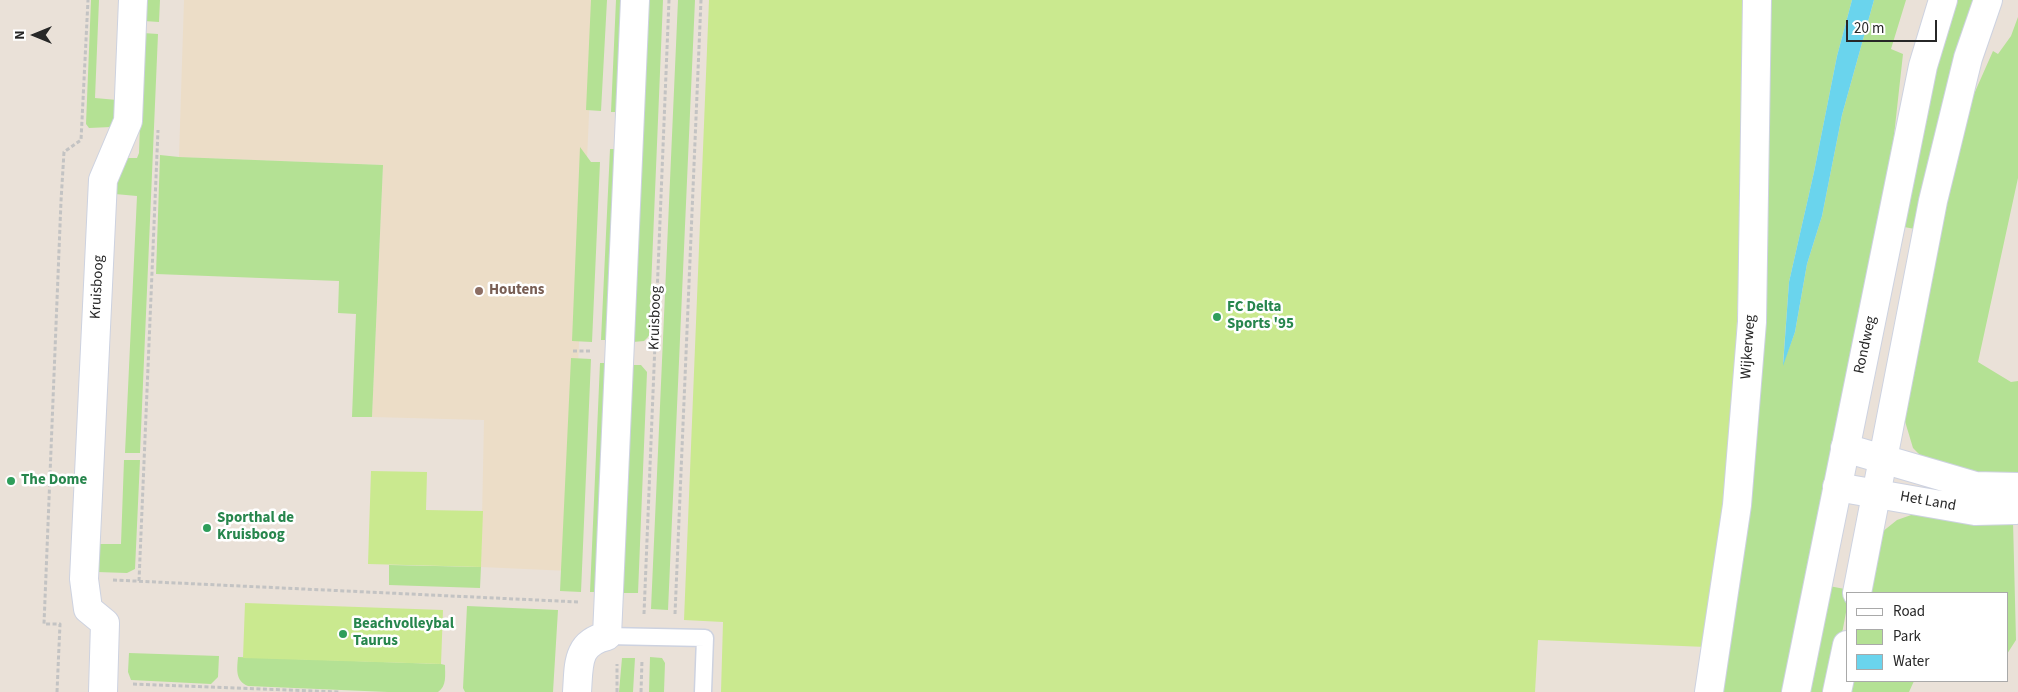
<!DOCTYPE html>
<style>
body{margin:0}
#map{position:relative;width:2018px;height:692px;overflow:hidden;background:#eae1d8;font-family:"Source Sans 3",sans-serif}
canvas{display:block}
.legend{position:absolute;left:1846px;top:592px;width:162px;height:90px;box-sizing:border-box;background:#fff;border:1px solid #a9a9a9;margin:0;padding:6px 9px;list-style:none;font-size:15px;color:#272727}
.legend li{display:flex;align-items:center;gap:10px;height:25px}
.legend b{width:25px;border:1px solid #a9a9a9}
.north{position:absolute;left:10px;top:10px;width:50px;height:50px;-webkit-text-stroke:4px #fff;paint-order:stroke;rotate:270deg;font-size:14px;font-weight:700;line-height:20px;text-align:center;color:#272727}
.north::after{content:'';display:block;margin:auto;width:18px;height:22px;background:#272727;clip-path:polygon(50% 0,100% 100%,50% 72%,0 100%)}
.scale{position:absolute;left:1846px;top:20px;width:91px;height:22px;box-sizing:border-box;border:2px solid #272727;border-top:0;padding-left:6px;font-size:15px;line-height:18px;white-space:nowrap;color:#272727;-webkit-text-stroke:4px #fff;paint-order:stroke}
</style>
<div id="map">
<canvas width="2018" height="692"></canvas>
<ul class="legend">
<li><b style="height:6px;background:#fff"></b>Road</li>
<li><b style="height:14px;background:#b4e194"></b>Park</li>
<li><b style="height:14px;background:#6ad4ed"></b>Water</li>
</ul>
<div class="north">N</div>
<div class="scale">20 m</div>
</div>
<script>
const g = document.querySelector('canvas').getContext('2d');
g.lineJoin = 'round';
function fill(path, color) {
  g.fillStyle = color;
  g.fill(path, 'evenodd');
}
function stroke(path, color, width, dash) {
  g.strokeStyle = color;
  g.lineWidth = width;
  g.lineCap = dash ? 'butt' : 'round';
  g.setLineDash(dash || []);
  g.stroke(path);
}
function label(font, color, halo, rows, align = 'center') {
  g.font = font + ' "Source Sans 3",sans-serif';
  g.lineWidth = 5;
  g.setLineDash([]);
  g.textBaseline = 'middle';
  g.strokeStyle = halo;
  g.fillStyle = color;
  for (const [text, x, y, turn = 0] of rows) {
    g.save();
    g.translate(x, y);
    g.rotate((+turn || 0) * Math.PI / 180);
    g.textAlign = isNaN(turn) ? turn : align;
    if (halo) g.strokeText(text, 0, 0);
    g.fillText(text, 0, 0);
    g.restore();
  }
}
fill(new Path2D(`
 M184,0h410l-25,571 -88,-4 3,-147 -112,-3 11,-252 -204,-8z`), '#ecddc7');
fill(new Path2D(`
 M91,0h8l-4,98 22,2v19l-6,8 -22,1 -3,-4z
 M145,0h15l-1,22 -15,-1z
 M591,0h16l-6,111 -15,-1z
 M616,0h6l-5,112h-6z
 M648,0h15l-14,336 -5,5 -11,1z
 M678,0h17l-27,610 -17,-1z
 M1767,0h85l-15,56 -23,116 -25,110 -6,82 12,-32 12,-68 15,-48 20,-101 32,-115h32l-15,49 12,5 -16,145 -97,493h-74z
 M1951,0h28l-59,230 -21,-4z
 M2018,17v161l-40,184 33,20 7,-1v95h-37l-58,-18 -10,-10 -9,-30 55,-290 34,-77 5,3 13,-18z
 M143,33l15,1 -18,419h-15l12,-257 -22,-2v-25l10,-11h12l2,-5z
 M580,147l11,15h9l-8,180 -20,-1z
 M610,149h6l-9,191h-6z
 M160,155l19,2 204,8 -11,252h-20l4,-103 -18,-1 1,-32 -183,-7z
 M571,358l20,1 -10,233 -21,-1z
 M600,363h6l-10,229h-6z
 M632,365h9l6,7 -9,221h-16z
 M124,460h16l-5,109 -8,4 -30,-1 2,-28h22z
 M1914,514l99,7 3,119 -9,14v-61h-141l16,-61 15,-12z
 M389,565l92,2 -1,21 -91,-3z
 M1829,586l21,4 -3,3v14l-16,85h-23z
 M467,606l91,4 -5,82h-88l-2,-4z
 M129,653l90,3 -1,21 -7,7 -80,-4 -3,-8z
 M238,657l203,7 4,1c0,10 2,21 -7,27h-50l-140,-6c-13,-5 -11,-17 -10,-29z
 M650,657l12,1 3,5 -1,29h-15z
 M622,658h13l-2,34h-14z
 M1849,681h65l-5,11h-62z`), '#b4e194');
fill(new Path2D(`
 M709,0h1040l-16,426 -27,221 -168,-7 -3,52h-814l2,-70 -39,-2z
 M371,471l56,1 -1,38 57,1 -2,56 -113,-3z
 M245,603l198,7 -2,54 -198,-6z`), '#cae98f');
fill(new Path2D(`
 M1852,0h22l-32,115 -20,101 -15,48 -12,68 -12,34 6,-84 25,-110 23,-116z`), '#6ad4ed');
const lane = new Path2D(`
 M607,636l98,2 -2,54`);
const street = new Path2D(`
 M1845,448l130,38 43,1
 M1837,487l138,24 41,-1 2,-2
 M103,692l2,-69 -17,-14 -4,-30 19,-399 25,-59 5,-121
 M577,692c2,-27 -1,-49 30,-56l28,-636
 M1709,692l28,-187 15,-183 5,-322`);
const secondary = new Path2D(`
 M1857,593l76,-392 35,-143 20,-58
 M1796,692l127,-626 20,-66
 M1837,692l10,-47`);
stroke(lane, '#cdd2e0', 19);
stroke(street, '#cdd2e0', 30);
stroke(secondary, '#cdd2e0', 30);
stroke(new Path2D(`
 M573,351h18
 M113,580l466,22
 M139,581l19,-451
 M644,614l25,-614
 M675,614l26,-614
 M133,684l206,8
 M57,692l3,-68h-16l17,-423 3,-49 17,-12 7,-140
 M617,692v-28
 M641,692l1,-32`), '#c3c3c3', 3, [4, 2.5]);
stroke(lane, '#fff', 16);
stroke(street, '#fff', 28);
stroke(secondary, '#fff', 28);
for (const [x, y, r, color] of [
 [479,291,5,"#8d6e63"],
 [1217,317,5,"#2e9e5b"],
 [11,481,5,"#2e9e5b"],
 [207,528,5,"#2e9e5b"],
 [343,634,5,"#2e9e5b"]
]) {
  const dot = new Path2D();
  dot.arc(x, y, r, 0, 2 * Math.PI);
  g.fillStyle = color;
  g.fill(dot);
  stroke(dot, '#fff', 2);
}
label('15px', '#272727', '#fff', [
 ["Kruisboog",98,287,-87],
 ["Kruisboog",656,318,-88],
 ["Rondweg",1866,345,-78],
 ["Wijkerweg",1749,347,-86],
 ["Het Land",1928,502,10]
]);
label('bold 15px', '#785e54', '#fff', [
 ["Houtens",489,291]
], 'left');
label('bold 15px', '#27864d', '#fff', [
 ["FC Delta",1227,308],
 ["Sports '95",1227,325],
 ["The Dome",21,481],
 ["Sporthal de",217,519],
 ["Kruisboog",217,536],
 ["Beachvolleybal",353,625],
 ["Taurus",353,642]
], 'left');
</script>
